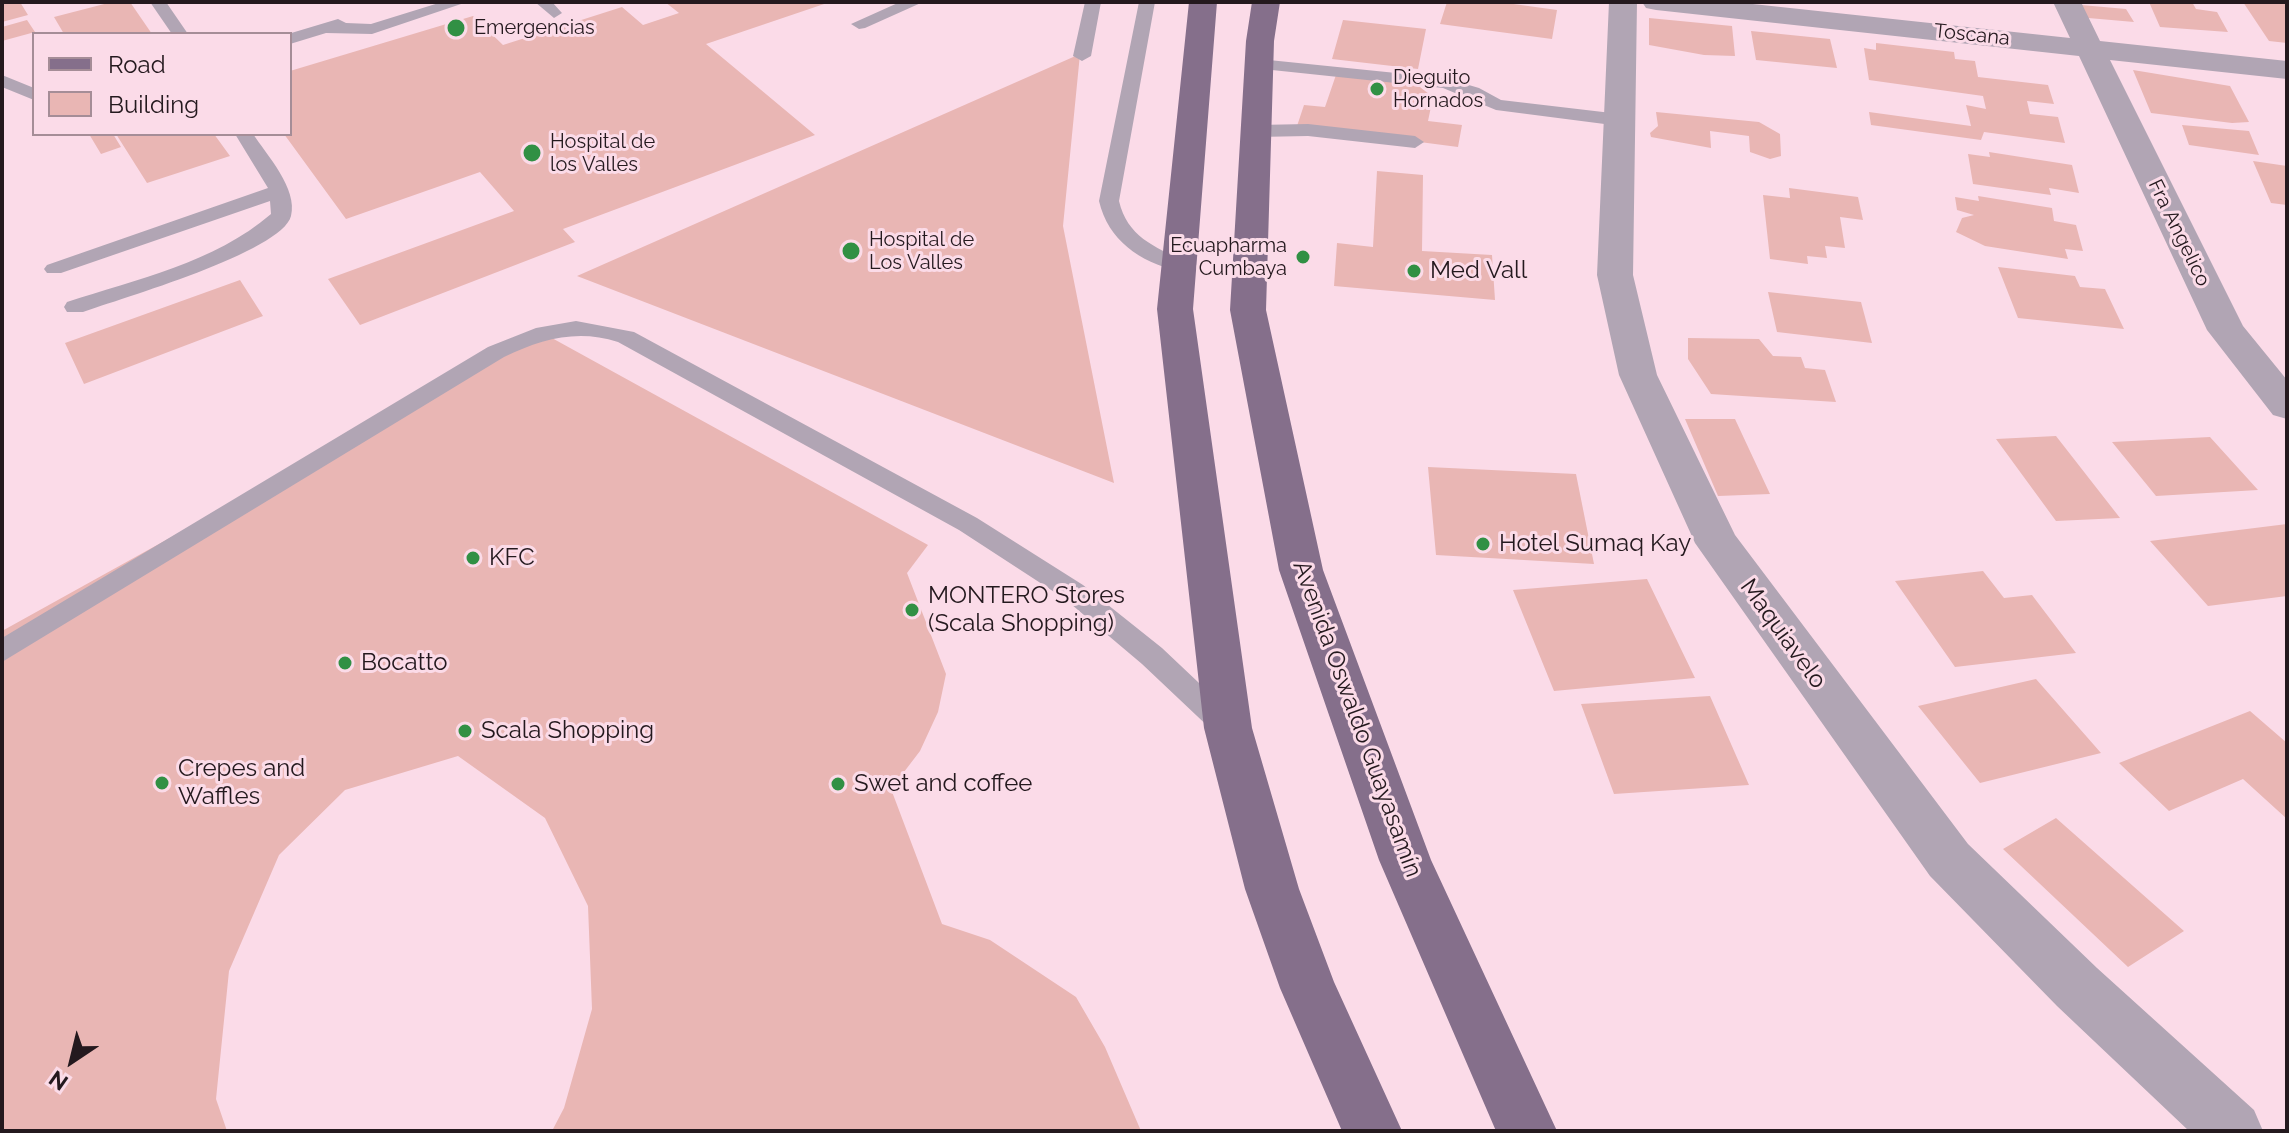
<!DOCTYPE html>
<meta charset="utf-8">
<style>
body{margin:0}
#map{position:relative;width:2289px;height:1133px;overflow:hidden;background:#fbdbe8;font-family:Raleway,sans-serif}
canvas{display:block}
.frame{position:absolute;inset:0;border:4px solid #24191e;pointer-events:none}
.legend{position:absolute;left:32px;top:32px;width:260px;height:104px;box-sizing:border-box;background:#fbdbe8;border:2px solid #a58d97;margin:0;padding:10px 14px;list-style:none;font-size:24px;color:#24191e}
.legend li{display:flex;align-items:center;gap:16px;height:40px}
.legend b{width:40px;border:2px solid #a58d97}
.north{position:absolute;left:32px;top:1021px;width:80px;height:80px;-webkit-text-stroke:6px #fbdbe8;paint-order:stroke;rotate:215deg;font-size:22px;font-weight:700;line-height:32px;text-align:center;color:#24191e}
.north::after{content:'';display:block;margin:auto;width:28px;height:36px;background:#24191e;clip-path:polygon(50% 0,100% 100%,50% 72%,0 100%)}
</style>
<div id="map">
<canvas width="2289" height="1133"></canvas>
<div class="frame"></div>
<ul class="legend">
<li><b style="height:10px;background:#856f8b"></b>Road</li>
<li><b style="height:22px;background:#e9b6b4"></b>Building</li>
</ul>
<div class="north">N</div>
</div>
<script>
const g = document.querySelector('canvas').getContext('2d');
g.lineJoin = 'round';
function fill(path, color) {
  g.fillStyle = color;
  g.fill(path, 'evenodd');
}
function stroke(path, color, width, dash) {
  g.strokeStyle = color;
  g.lineWidth = width;
  g.lineCap = dash ? 'butt' : 'round';
  g.setLineDash(dash || []);
  g.stroke(path);
}
function label(font, color, halo, rows, align = 'center') {
  g.font = font + ' Raleway,sans-serif';
  g.lineWidth = 6;
  g.setLineDash([]);
  g.textBaseline = 'middle';
  g.strokeStyle = halo;
  g.fillStyle = color;
  for (const [text, x, y, turn = 0] of rows) {
    g.save();
    g.translate(x, y);
    g.rotate((+turn || 0) * Math.PI / 180);
    g.textAlign = isNaN(turn) ? turn : align;
    if (halo) g.strokeText(text, 0, 0);
    g.fillText(text, 0, 0);
    g.restore();
  }
}
fill(new Path2D(`
 M2,2h18l8,13 -26,7z
 M112,2h18l22,32h-88l-10,-17z
 M665,2h165l-124,42 109,91 -252,94 12,13 -215,83 -32,-46 186,-68 -34,-39 -134,47 -62,-85h6v-63l183,-55 30,29 119,-38 21,18 36,-12z
 M1447,2h52l58,8 -5,29 -112,-15z
 M2149,2h43l4,7 21,3 11,20 -68,-5z
 M2243,2h44v41l-18,-2z
 M2070,4l56,5 8,13 -57,-5z
 M1649,18l83,8 3,30 -31,-1 -55,-10z
 M27,20l8,12 -33,9v-14z
 M1343,20l83,9 -8,40 -86,-10z
 M1751,31l79,8 7,29 -81,-8z
 M1876,43l78,9 1,7 20,2 3,16 70,8 6,19 -27,-3 3,13 28,3 7,26 -81,-11 -3,8 -110,-15 -2,-13 102,14 -5,-21 20,4 -3,-13 -114,-16 -5,-32 12,2z
 M1080,54l-17,172 51,257 -537,-207z
 M2133,70l97,16 19,36 -17,1 -81,-10z
 M1337,72l75,9 21,16 -5,24 34,4 -4,22 -161,-21 7,-21 21,2z
 M1656,112l103,10 21,12 1,22 -11,3 -20,-7 -1,-16 -39,-5 1,17 -60,-11 -1,-4 8,-7z
 M2182,125l67,6 10,24 -70,-10z
 M89,134h24l8,13 -20,7z
 M116,134h98l16,22 -83,27z
 M1989,152l83,13 7,28 -30,-5 2,7 -78,-11 -5,-30 22,3z
 M2253,161l34,5v39l-16,-2z
 M1377,171l46,4 -1,76 70,4 3,45 -161,-14 3,-43 36,4z
 M1789,188l69,9 5,23 -23,-3 5,31 -20,-2 2,12 -20,-2 1,8 -38,-5 -7,-64 27,3z
 M1978,196l74,12 2,13 22,4 7,26 -18,-2 3,10 -83,-13 -29,-14 6,-14 12,-3 -17,-5 -2,-13 24,4z
 M1998,267l77,9 5,11 25,2 19,40 -106,-11z
 M240,280l23,36 -179,68 -19,-41z
 M1768,292l93,10 11,41 -95,-11z
 M541,332l387,213 -21,28 39,101 -8,38 -18,39 -29,38 51,135 48,16 86,57 29,50 36,84h-589l12,-23 28,-99 -4,-103 -43,-88 -87,-62 -113,34 -66,65 -50,116 -13,128 11,32h-225v-500z
 M1688,338l71,1 14,17 28,1 4,11 20,2 11,32 -125,-8 -23,-35z
 M1685,419h50l35,75 -52,2z
 M2056,436l64,82 -64,3 -60,-82z
 M2210,437l48,53 -102,6 -44,-54z
 M1428,467l148,7 18,90 -158,-9z
 M2287,524v72l-79,10 -58,-65z
 M1983,571l21,27 28,-3 44,58 -121,14 -60,-86z
 M1647,579l48,99 -141,13 -41,-101z
 M2036,679l65,74 -121,30 -62,-77z
 M1710,696l39,89 -135,9 -33,-90z
 M2250,711l37,32v76l-44,-40 -74,32 -50,-48z
 M2056,818l128,113 -56,36 -125,-118z`), '#e9b6b4');
fill(new Path2D(`
 M150,2h16l22,32h-16z
 M442,2h25l-95,32 -46,-1 -36,11 -2,-10 50,-15 8,4 25,1z
 M535,2h17l10,11 -8,5z
 M900,2h23l-58,26 -6,1 -8,-5z
 M1085,2h16l-10,54 -9,5 -9,-5z
 M1139,2h16l-36,199c8,35 35,46 66,60l3,4 -3,4 -7,2c-38,-9 -70,-31 -79,-70z
 M1259,59l186,19 34,10 22,12 119,14 9,6 -9,6 -124,-16 -53,-22 -190,-20v-8z
 M2,75l32,13v12l-32,-13z
 M1308,124l107,12 9,6 -9,6 -107,-12 -51,1 -9,-6 9,-6z
 M235,134h18c14,21 45,55 38,82 -9,36 -172,83 -208,96h-16l-3,-5 3,-5c70,-23 147,-39 204,-88l-1,-13 -209,72h-14l-3,-4 3,-4 221,-77z
 M576,321l58,11 343,186 106,67 79,63 73,69 4,8 -4,8 -10,4 -10,-4 -73,-69 -77,-65 -106,-69 -341,-188c-41,-13 -76,-3 -114,15l-502,305v-24l486,-291 48,-19z`), '#b1a5b4');
fill(new Path2D(`
 M1609,2h28l-4,273 24,100 78,160 233,309 129,124 157,142 9,21h-74l-132,-125 -127,-130 -235,-333 -76,-168 -22,-100z
 M1642,2h92l336,36 -17,-36h28l19,39 187,20v18l-177,-19 133,266 44,54v39l-14,-4 -66,-85 -128,-274 -423,-46 -10,-2z`), '#b1a5b4');
fill(new Path2D(`
 M1189,2h28l-24,307 59,419 47,161 35,93 68,149h-60l-62,-143 -35,-99 -41,-161 -47,-419z
 M1252,2h28l-6,39 -8,269 57,260 108,290 126,271h-61l-117,-271 -100,-290 -49,-260 16,-269z`), '#856f8b');
for (const [x, y, r, color] of [
 [456,28,10,"#319044"],
 [1377,89,8,"#319044"],
 [532,153,10,"#319044"],
 [851,251,10,"#319044"],
 [1303,257,8,"#319044"],
 [1414,271,8,"#319044"],
 [1483,544,8,"#319044"],
 [473,558,8,"#319044"],
 [912,610,8,"#319044"],
 [345,663,8,"#319044"],
 [465,731,8,"#319044"],
 [162,783,8,"#319044"],
 [838,784,8,"#319044"]
]) {
  const dot = new Path2D();
  dot.arc(x, y, r, 0, 2 * Math.PI);
  g.fillStyle = color;
  g.fill(dot);
  stroke(dot, '#fbdbe8', 3);
}
label('20px', '#24191e', '#fbdbe8', [
 ["Emergencias",474,28],
 ["Dieguito",1393,78],
 ["Hornados",1393,101],
 ["Hospital de",550,142],
 ["los Valles",550,165],
 ["Hospital de",869,240],
 ["Los Valles",869,263],
 ["Ecuapharma",1287,246,"right"],
 ["Cumbaya",1287,269,"right"]
], 'left');
label('20px', '#24191e', '#fbdbe8', [
 ["Toscana",1972,35,6],
 ["Fra Angelico",2179,233,64]
]);
label('24px', '#24191e', '#fbdbe8', [
 ["Med Vall",1430,271],
 ["Hotel Sumaq Kay",1499,544],
 ["KFC",489,558],
 ["MONTERO Stores",928,596],
 ["(Scala Shopping)",928,624],
 ["Bocatto",361,663],
 ["Scala Shopping",481,731],
 ["Crepes and",178,769],
 ["Waffles",178,797],
 ["Swet and coffee",854,784]
], 'left');
label('24px', '#24191e', '#fbdbe8', [
 ["Maquiavelo",1783,634,54],
 ["Avenida Oswaldo Guayasamín",1357,719,70]
]);
</script>
